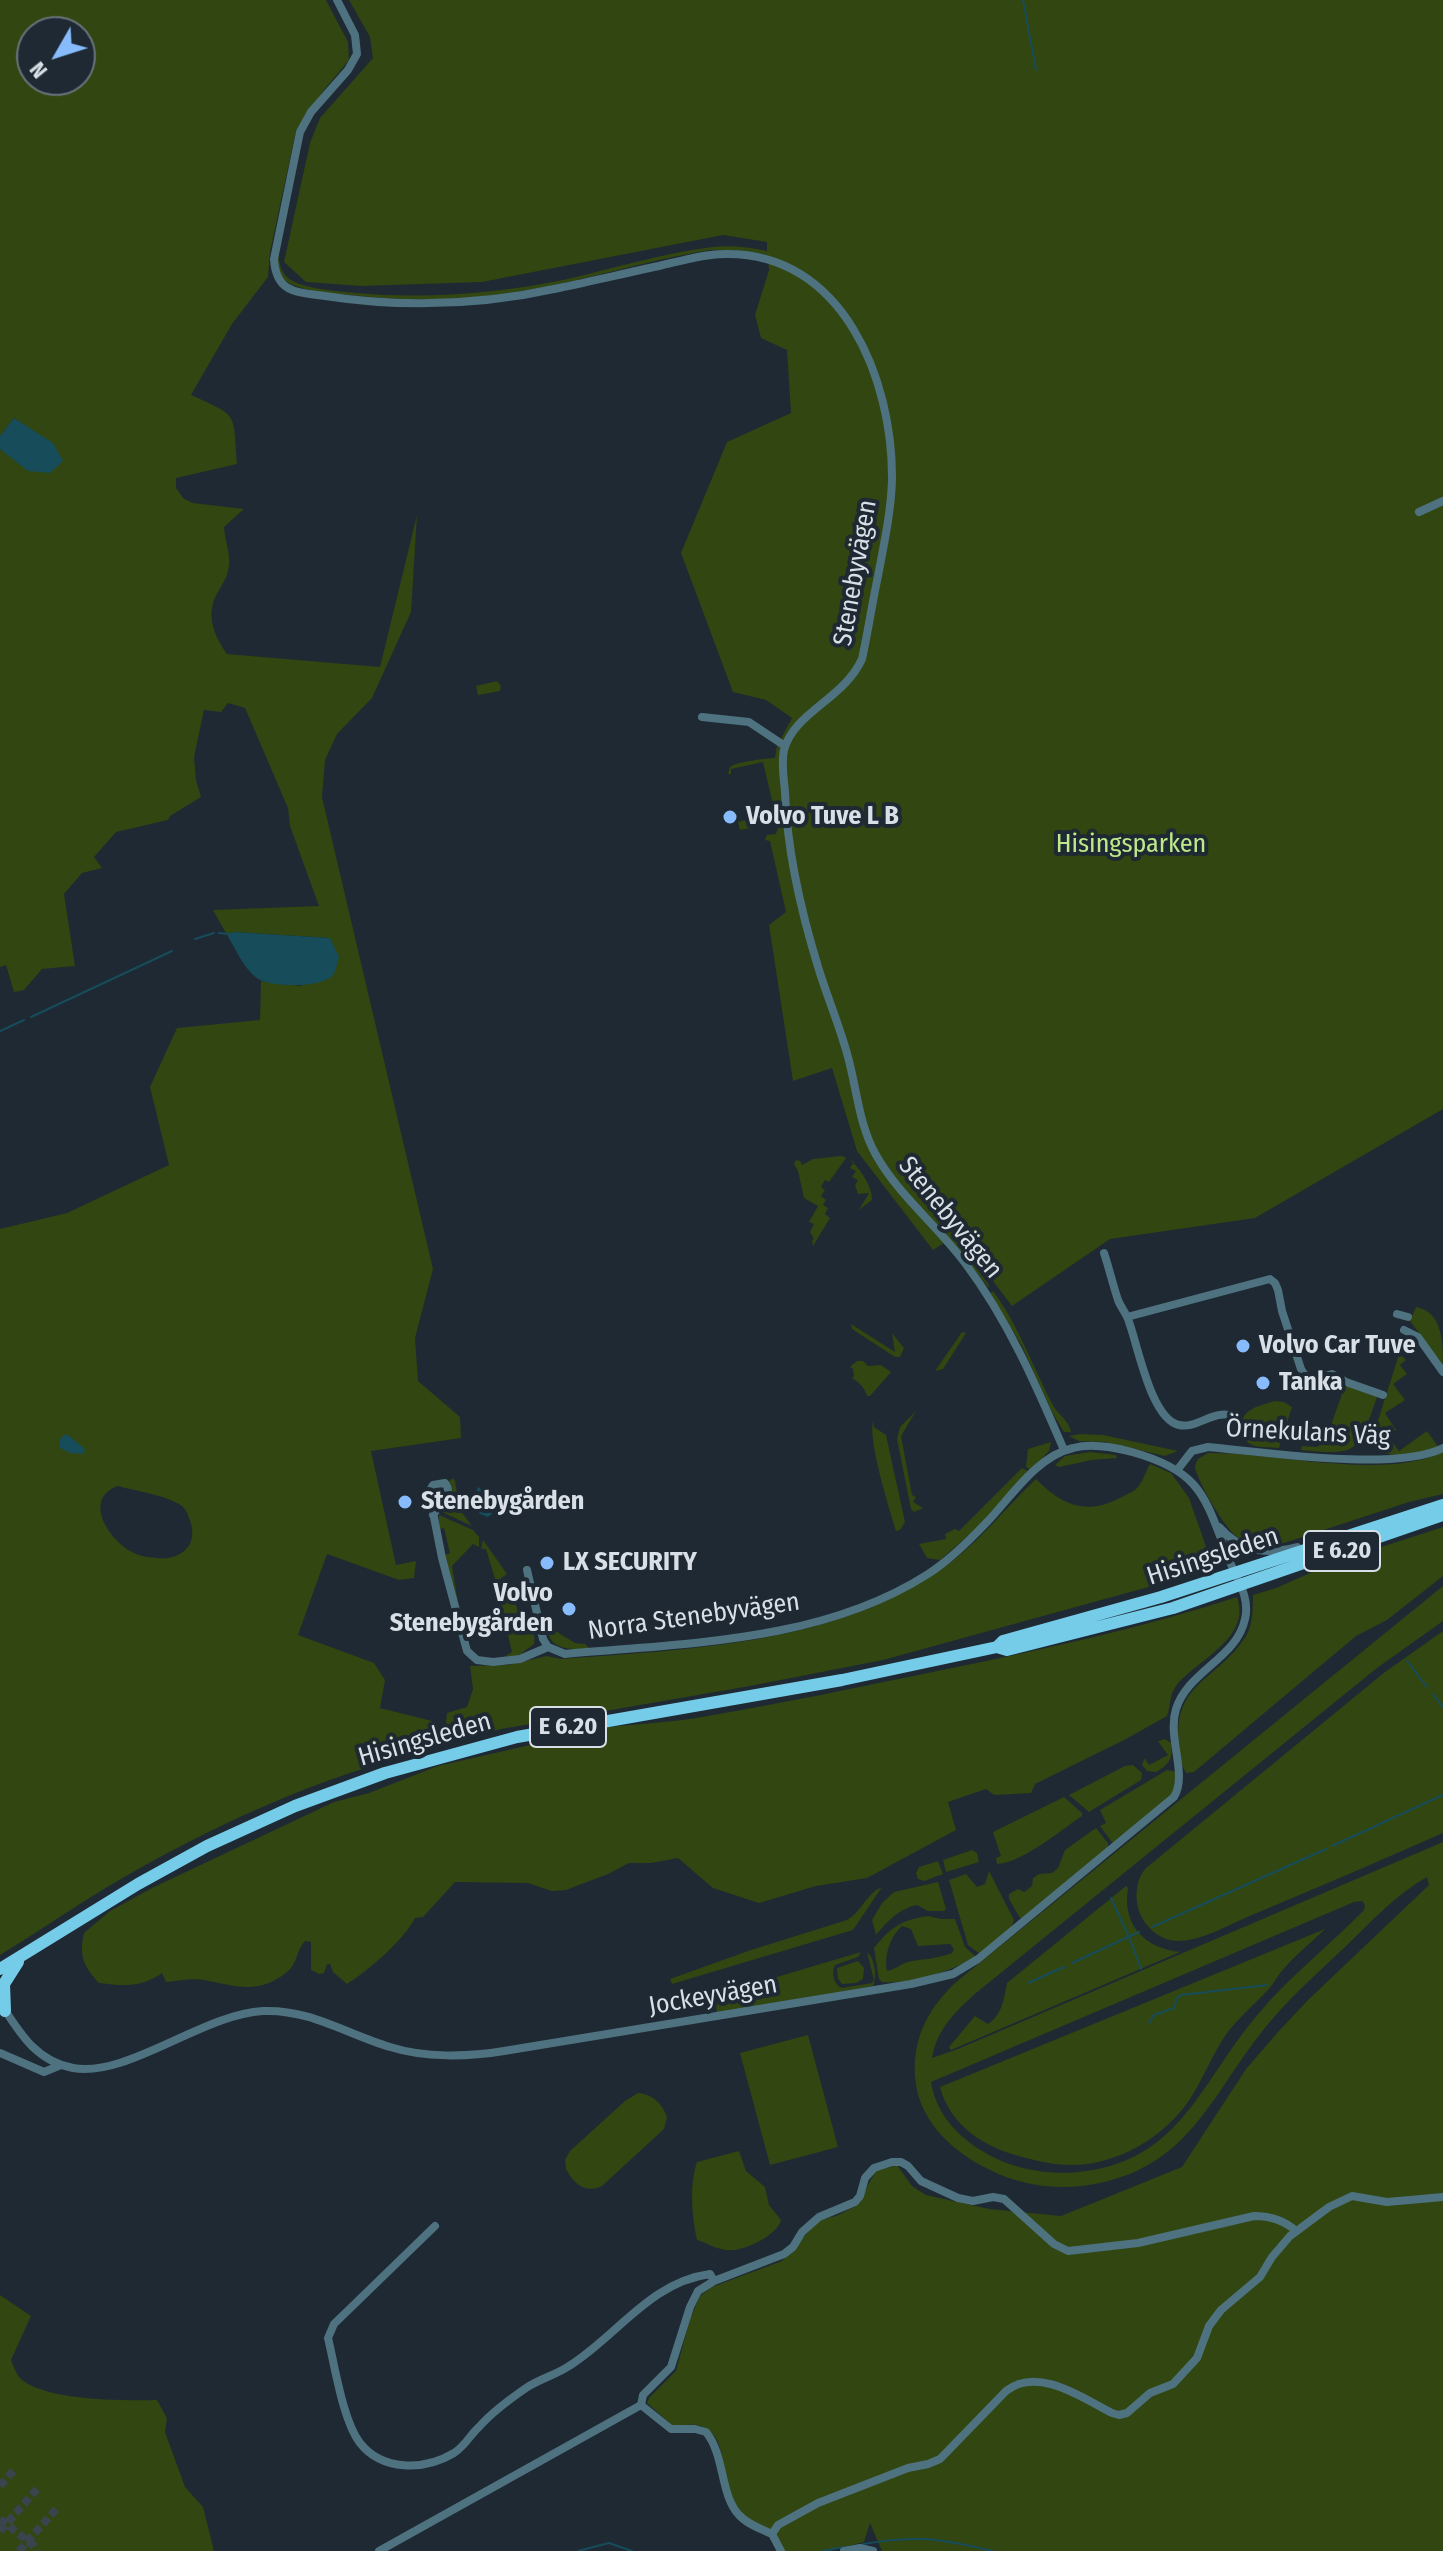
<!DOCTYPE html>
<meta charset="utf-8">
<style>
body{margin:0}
#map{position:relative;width:1443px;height:2551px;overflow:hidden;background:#1e2933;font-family:"Fira Sans Condensed",sans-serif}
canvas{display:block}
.north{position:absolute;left:16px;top:16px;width:80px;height:80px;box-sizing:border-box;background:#1e2933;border:2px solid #68727b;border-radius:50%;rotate:231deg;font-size:22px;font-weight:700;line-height:32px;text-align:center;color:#d8dfe6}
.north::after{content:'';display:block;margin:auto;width:28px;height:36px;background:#87bbfb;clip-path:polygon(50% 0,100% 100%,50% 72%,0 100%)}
</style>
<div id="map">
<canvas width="1443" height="2551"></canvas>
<div class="north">N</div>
</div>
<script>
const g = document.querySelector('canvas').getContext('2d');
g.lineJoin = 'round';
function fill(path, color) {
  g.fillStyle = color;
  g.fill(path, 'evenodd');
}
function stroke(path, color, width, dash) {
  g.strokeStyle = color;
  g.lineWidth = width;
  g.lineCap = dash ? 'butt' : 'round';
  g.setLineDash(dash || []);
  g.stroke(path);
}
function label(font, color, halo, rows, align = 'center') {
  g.font = font + ' "Fira Sans Condensed",sans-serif';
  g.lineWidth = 8;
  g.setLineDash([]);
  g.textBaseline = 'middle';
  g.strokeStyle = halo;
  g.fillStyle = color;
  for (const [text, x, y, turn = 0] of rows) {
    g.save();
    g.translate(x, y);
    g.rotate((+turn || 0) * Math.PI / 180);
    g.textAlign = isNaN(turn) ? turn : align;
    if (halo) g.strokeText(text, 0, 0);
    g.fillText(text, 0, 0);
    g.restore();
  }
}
fill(new Path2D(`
 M0,0h326l22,42 1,18 -25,30 -28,41 -26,121 -2,25 -36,47 -41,71c48,22 42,16 46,69l-61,14v10l8,11 9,4 51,6 -20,18c1,16 8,28 4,44 -2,10 -10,19 -14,29 -7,20 2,38 13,54l153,13 37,-152 -6,97 -39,86 -35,36 -12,26 -3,37 111,472 -18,69 3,43 42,36 1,21 -90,13 25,114 20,-4 -2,17 -15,2 -72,-26 -29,81 76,28 11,17 -5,28 52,13 4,27c-117,28 -230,80 -332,141 -35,21 -69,45 -104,66v-726l67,-16 102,-48 -19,-78 27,-59 83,-8 1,-39 40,5 29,-48 -97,-6 -6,3 -14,-25 106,-4 -29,-80 -2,-18 -43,-100 -17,-5 -7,9 -17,-2 -10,47 2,23 5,17 -31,19 -2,4 -52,12 -22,25 8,11 -20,5 -18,21 11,72 -33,3 -18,21 -10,2 -8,-27 -6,2v-518l29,22 3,-41 -18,-12 -14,18zM32,32h48v48h-48zM118,1486c17,5 53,10 65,21 3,3 5,7 6,11 11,26 -7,43 -33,40 -8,-1 -17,-2 -24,-6 -23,-12 -50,-53 -14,-66z
 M349,0h1094v1109l-188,109 -145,21 -98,67 -55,-72 -4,3 36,48v3l-39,-49 -17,11 -76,-99 -25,-83 -39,13 -24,-156 17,-13 -16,-71 -5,-1 2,-5 9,-1 3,-11 -39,7 -2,-8 37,-9 -12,-51 -32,7v5h-3c1,-2 1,-5 2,-7 5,-5 38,-9 45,-9l2,-12 15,-28 -26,-18 -33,-8 -52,-139 46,-111 64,-29 -4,-63 -26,-12 -6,-23 14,-45 -1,-15 -31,-5h-27c-68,11 -134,34 -202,43 -52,8 -106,8 -158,2 -16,-1 -60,-4 -69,-19 -4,-7 -3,-16 -3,-24 1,8 2,17 7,23 11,14 53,16 70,18 70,6 139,1 208,-13 49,-11 99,-27 149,-33 19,-2 37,0 55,4v-9l-44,-7 -241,47 -121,4 -55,-4 -22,-20 26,-119 10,-25 53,-60 -3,-21z
 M497,681l4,5 -1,5 -22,4 -2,-9z
 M841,1156c14,2 32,30 31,44l-13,10 10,-17 -11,1 -3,-9 3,-5 -6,-3 4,-6 -6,-3 4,-6 -8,-4 -17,24 -4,-2 -4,7 4,3 -4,6 5,4 -3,5 5,3 -3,6 5,4 -17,28 -1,-5 2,-2 -4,-7 4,-8 -5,-2 9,-16 -14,-8 -6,-27 -4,-7 2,-4 4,1 2,4 11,-6z
 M993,1291c26,35 40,77 61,116 6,9 15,14 17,25h-7l-12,-20 -30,-66 -32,-53z
 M1416,1307c27,5 27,36 27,58l-33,-44z
 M851,1324l44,28 -3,-19 12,15 -4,9h-5l-43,-28z
 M962,1332l4,1 -23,36 -8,2z
 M1412,1339l6,4 -17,12 5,5 -6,5 7,9 -14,10 12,16 -20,13 11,17 -8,6 11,15 28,-20 12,17c-21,4 -66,20 -65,-15l28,-88 5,-5z
 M857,1361h6l5,5 13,-1 10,7 -21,24h-3c-3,-9 -7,-13 -15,-18l2,-2 -1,-7 -3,-2z
 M1342,1384l27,7 8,6c-19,55 -17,59 -76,53l1,-4 15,1 8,-5 17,-48z
 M1274,1401l10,1 8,5 -13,41c-8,-1 -20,0 -27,-3 -14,-7 -15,-25 -3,-34 6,-5 17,-7 25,-10z
 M916,1411l-15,25 11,59 4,2 -3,5 10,6 -9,4 -3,-3 -14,-70 3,-12z
 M873,1421l1,6 12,8 19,87 -5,8 -4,1c-7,-23 -28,-90 -23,-110z
 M1080,1434l23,1 75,16 -13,5 -60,-14 -26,-1 -10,-5z
 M1051,1442l-2,9 -18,19 -5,-3 2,-18z
 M1090,1452l26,3 1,3 -25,2 -33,7 -4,-2 10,-9z
 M1443,1452v42l-34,8 -125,41c-14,1 -31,4 -44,-4 -14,-8 -39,-52 -44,-68 -2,-6 0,-7 2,-12l10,-6c65,-1 176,28 235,-1z
 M1150,1464l21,9 18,25 25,71 -331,91 -133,26 -249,43 -50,13 -5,-19 1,-10 20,-6 6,-18 -3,-23 38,-1 39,-9 14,3c129,-10 273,-14 382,-91 35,-24 62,-60 93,-89 27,27 50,37 86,18 5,-3 12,-5 16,-10 5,-6 8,-16 12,-23z
 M1022,1468l6,3 -51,57 -37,32 -13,-2 -8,-14 27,-5 -1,-5 10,-5 4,2z
 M453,1478l2,3 5,29 12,16 -32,-15c7,-12 17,-15 9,-30z
 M439,1515l34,15 6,7v10l-6,-3 -21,22 6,37 -13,-48 5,-2 -6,-25 -5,1z
 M1443,1527v49l-56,44 -31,16 -162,136 -8,1c-6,-10 -6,-19 -7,-30 -6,-57 34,-62 63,-101 11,-14 11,-30 11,-47l23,-7 59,-26z
 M483,1540l24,34 -11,8 -10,-33h-5z
 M505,1579h4l2,4c3,10 4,23 9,33 6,12 17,12 14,28l-16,12 -14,1 8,-5 -15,-64z
 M1443,1586v35l-66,47 -401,325c-21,19 -39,36 -44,65l26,-9 485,-207v709h-561l-12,-28 -6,19 -35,9h-45l-10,-21c-69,-16 -35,-89 -71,-103 -9,-4 -21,-1 -31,-2l-25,-22 2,-5 27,-27 14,-52 10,-23 12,-9 70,-26 37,-41 17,-4 20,-10 20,-35 21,-6 15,21 14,9 63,14 72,7 121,-49 64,-98 32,-37 29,-31 122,-116 -2,-8c-32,18 -57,46 -83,71 -23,22 -48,44 -69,68 -61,69 -79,149 -180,168 -36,7 -74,2 -107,-15 -33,-16 -66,-45 -72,-84 -6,-42 10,-74 39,-102zM1362,1901l3,4 -1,5c-34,35 -73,65 -105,103 -58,67 -78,149 -180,159 -28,3 -59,-2 -84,-14 -32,-16 -58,-40 -64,-76l423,-180z
 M1237,1597c15,42 -41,63 -61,89 -7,10 -5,19 -9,30l-41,23 -91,45 -4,9 -37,2 -8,-6 -38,13 8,28 -89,48 -51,8 -57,17 -46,-15 -35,-30 -27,5h-22l-21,11 -42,16 -14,1 -24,-8 -73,-1 -32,35 -8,1c-11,22 -47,53 -68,66l-14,-12 -3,-8h-3l-3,9 -5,1 -8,-4v-28l-6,-1c-9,10 -8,24 -18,31 -28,23 -52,14 -83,8 -12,-2 -26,1 -38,2l-4,-9c-21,15 -39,13 -63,10 -16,-17 -20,-28 -15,-50l26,-22 44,-24 180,-85 35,-9 69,-27 145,-33 4,-3c37,-6 73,-6 109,-12 84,-14 168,-32 251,-49 98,-20 195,-41 290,-72z
 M549,1627l26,16 10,1 4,4c-16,3 -44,1 -40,-21z
 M1443,1631v202c-63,28 -127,55 -191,82 -22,9 -50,26 -74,26 -18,0 -35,-15 -40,-33 -3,-13 -2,-29 8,-40l239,-196z
 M1165,1739l6,4c2,15 -1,21 -15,29l-9,-1 -5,-6 2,-6h1l4,6 19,-10 -10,-14z
 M1133,1765l9,8 -1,7 -52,32 -20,-17 56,-29z
 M1167,1770l9,2 -3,23 -60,49 -13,-18 6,-3 -6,-13z
 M1064,1797l18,16v3c-21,14 -60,47 -85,48l-1,-6 5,-2 -8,-24z
 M1096,1828l12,15v7l-85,68h-3l-11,-19v-5l9,-5 6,3 8,-6 1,-8 6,-4 13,-1 6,-5 7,-18z
 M972,1850l5,3 2,9 -33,10 -3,-12z
 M938,1861l5,13 -19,7 -6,-2 -2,-6 3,-6z
 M989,1871l25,49 -3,8 -31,26 -12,-9 -19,-65 17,-6 11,13 8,-3z
 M938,1882l8,27 -2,2h-16l-11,-6c-19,4 -29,16 -41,30l-4,-15 10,-17 12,-11z
 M1126,1886l2,2c-6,38 17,60 52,64l-229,98 -2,-3 26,-31 13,8c14,-9 16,-25 19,-41z
 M882,1887l-29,43 -181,54 -2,-5 81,-29 96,-30c15,-9 19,-26 35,-33z
 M928,1916l13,3h14l10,28 11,10c-27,15 -63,27 -94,25l-3,-3 -5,-31c17,-21 27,-28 54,-32zM902,1926l9,3 7,17 32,-2 4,5 -2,4c-13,5 -26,6 -40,8 -9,1 -15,8 -25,10 -3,-15 3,-34 15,-45z
 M1325,1929c-14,14 -31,27 -44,43 -5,6 -8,13 -14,19 -14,15 -30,28 -42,45 -14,21 -22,43 -35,63 -25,38 -73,66 -118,66 -21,0 -40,-5 -60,-11 -33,-10 -63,-32 -72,-67z
 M861,1952l-3,5 -23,8c-4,8 -1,20 7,23l30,-5 2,-3 -7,-28c8,7 10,24 6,34l-156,27 -1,-8 4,-3 3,3 47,-13 2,-2 -2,-11z
 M858,1961l6,7 -1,11 -7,4 -14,1 -4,-5 -1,-11z
 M808,2035l30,112 -68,18 -30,-112z
 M638,2093c14,1 24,10 29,24l-3,12 -62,57c-17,8 -28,-2 -36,-17l-1,-9 5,-9 55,-50z
 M739,2151l7,20 19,16 4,18 12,15c-3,15 -38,32 -53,30 -10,0 -21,-7 -31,-10 -5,-25 -8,-54 0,-78z
 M0,2295l31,21 -20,44c2,5 5,13 8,17 22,24 107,24 138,23l10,18 -2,14 20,55 18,20 11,44h-214z`), '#314610');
fill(new Path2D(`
 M14,418l39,25 10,18 -13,12 -22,-2 -28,-22v-13z
 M233,932l97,6 9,19c-2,6 -3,14 -6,18 -10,13 -59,12 -73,5 -15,-8 -24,-31 -33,-45z
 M64,1435h4l17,14 -2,5 -13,-1 -10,-5v-9z
 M478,1487l14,9 3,7 -3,11 -4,3 -8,-3 -9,-9z`), '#174c5b');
stroke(new Path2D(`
 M1023,0l13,70
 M219,933l11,1
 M195,939l19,-6
 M31,1017l141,-66
 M0,1031l24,-11
 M1407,1661l20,26
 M1433,1694l10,13
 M1332,1846l111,-51
 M1111,1898l18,39 12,32
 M1152,1927l174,-78
 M1072,1963l67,-31
 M1028,1983l36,-16
 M1149,2023l5,-8 20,-7 3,-10 4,-3 86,-10
 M863,2544c53,-9 76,-6 129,7
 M578,2551l31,-8 23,8
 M822,2551l22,-4`), '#174c5b', 2);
stroke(new Path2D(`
 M0,2486l14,-16
 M0,2519l34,27 2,5
 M0,2531l37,-42
 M19,2551l38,-43`), '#3a444e', 8, [8, 4]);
stroke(new Path2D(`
 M337,0l18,35 2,19 -9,16 -37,42 -11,20 -26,127c2,34 22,33 51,37 78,12 157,9 234,-8 34,-7 67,-15 100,-22 22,-5 44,-12 66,-12 118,-2 168,126 167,226 -1,32 -8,64 -14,96 -6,28 -10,56 -16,83 -18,40 -68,53 -78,91 -3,13 0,29 1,42 2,61 16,120 34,178 9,29 21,57 29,87 9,33 11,68 28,98 23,41 62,71 89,108 43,57 71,122 99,187
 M1419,512l24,-11
 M702,717l47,5 36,24
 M1104,1253c5,15 9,32 14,47 3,8 9,14 11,22 9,24 22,97 50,103 18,4 35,-16 54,-9
 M1397,1314l11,3
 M1127,1317l143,-38 5,4 3,7 4,21 19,58 5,8 8,2 18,-5 14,8 37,13
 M1404,1330l14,7 25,35
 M1178,1469l14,-18 16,-4c56,5 187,25 235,1
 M433,1515c7,-10 21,-21 12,-32l-12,2 -4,7 13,66 25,93 10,9 16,2 27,-3 28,-12
 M1219,1527c22,25 47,28 78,20
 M3,2007c18,28 34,54 70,61 54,10 130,-54 190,-57 47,-2 83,23 127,36 35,11 78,10 114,4l407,-67 42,-10 25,-15 196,-162c14,-23 -7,-59 2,-88 12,-38 61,-51 69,-90 5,-21 -7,-38 -15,-57 -25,-63 -26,-90 -98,-110 -19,-5 -40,-9 -59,-4 -36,8 -62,49 -86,74 -18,19 -37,38 -59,52 -106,68 -241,69 -363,80l-17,-7 -5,-8 -16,-69
 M0,2053l44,19 17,-7
 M435,2226l-101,98 -6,14c7,29 15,83 32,105 22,28 64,28 94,10 11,-7 16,-18 25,-26 13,-15 31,-28 47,-39 13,-9 30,-13 43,-22 48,-30 81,-84 141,-92l4,7
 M772,2534c-11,-5 -25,-10 -33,-19 -19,-20 -14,-60 -33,-83l-11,-3h-24l-30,-24 2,-10 28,-28 19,-60 8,-16 16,-10 70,-27 9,-7 9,-15 17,-15 36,-15 5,-6 5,-18 9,-10 18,-6h9l7,4 13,15 37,17 15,3 20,-4 11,2 50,45 14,7 70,-8 116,-27c16,0 30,4 42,15
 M379,2551l262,-146
 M781,2551l-9,-17 6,-9 40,-22 90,-35 20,-4 12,-5 66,-68c32,-25 76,7 106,22l7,2 8,-2 23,-20 23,-9 24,-26 12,-32 12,-16 39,-33 12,-20 18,-21 39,-29 23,-11 35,6 56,-5
 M844,2551l16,-3 13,3`), '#4e727f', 8);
stroke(new Path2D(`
 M997,1647l10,3 166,-42 270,-93
 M0,1969l138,-85 69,-38 88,-40 90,-33 132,-36 325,-57 155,-33 6,-6 158,-44 282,-92
 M5,2011l-1,-27 14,-22`), '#75cce8', 12);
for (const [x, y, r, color] of [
 [730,817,8,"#87bbfb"],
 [1243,1346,8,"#87bbfb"],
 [1263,1383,8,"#87bbfb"],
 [405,1502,8,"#87bbfb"],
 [547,1563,8,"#87bbfb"],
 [569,1609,8,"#87bbfb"]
]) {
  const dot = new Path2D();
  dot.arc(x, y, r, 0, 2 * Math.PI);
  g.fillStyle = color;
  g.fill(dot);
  stroke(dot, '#1e2933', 3);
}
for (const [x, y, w] of [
 [1342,1551,76],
 [568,1727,76]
]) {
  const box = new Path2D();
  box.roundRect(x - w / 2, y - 20, w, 40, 6);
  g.fillStyle = '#1e2933';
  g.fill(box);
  stroke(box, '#d8dfe6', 2);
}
label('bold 24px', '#d8dfe6', null, [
 ["E 6.20",1342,1551],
 ["E 6.20",568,1727]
]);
label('26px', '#d8dfe6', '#1e2933', [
 ["Stenebyvägen",856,573,-80],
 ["Stenebyvägen",950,1218,51],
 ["Örnekulans Väg",1308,1433,3],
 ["Hisingsleden",1213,1557,-18],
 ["Norra Stenebyvägen",694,1617,-8],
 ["Hisingsleden",425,1740,-16],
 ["Jockeyvägen",713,1996,-10]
]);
label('bold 26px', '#d8dfe6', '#1e2933', [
 ["Volvo Tuve L B",746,817],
 ["Volvo Car Tuve",1259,1346],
 ["Tanka",1279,1383],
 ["Stenebygården",421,1502],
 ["LX SECURITY",563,1563],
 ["Volvo",553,1594,"right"],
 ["Stenebygården",553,1624,"right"]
], 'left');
label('26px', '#bee989', '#1e2933', [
 ["Hisingsparken",1131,845]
]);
</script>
